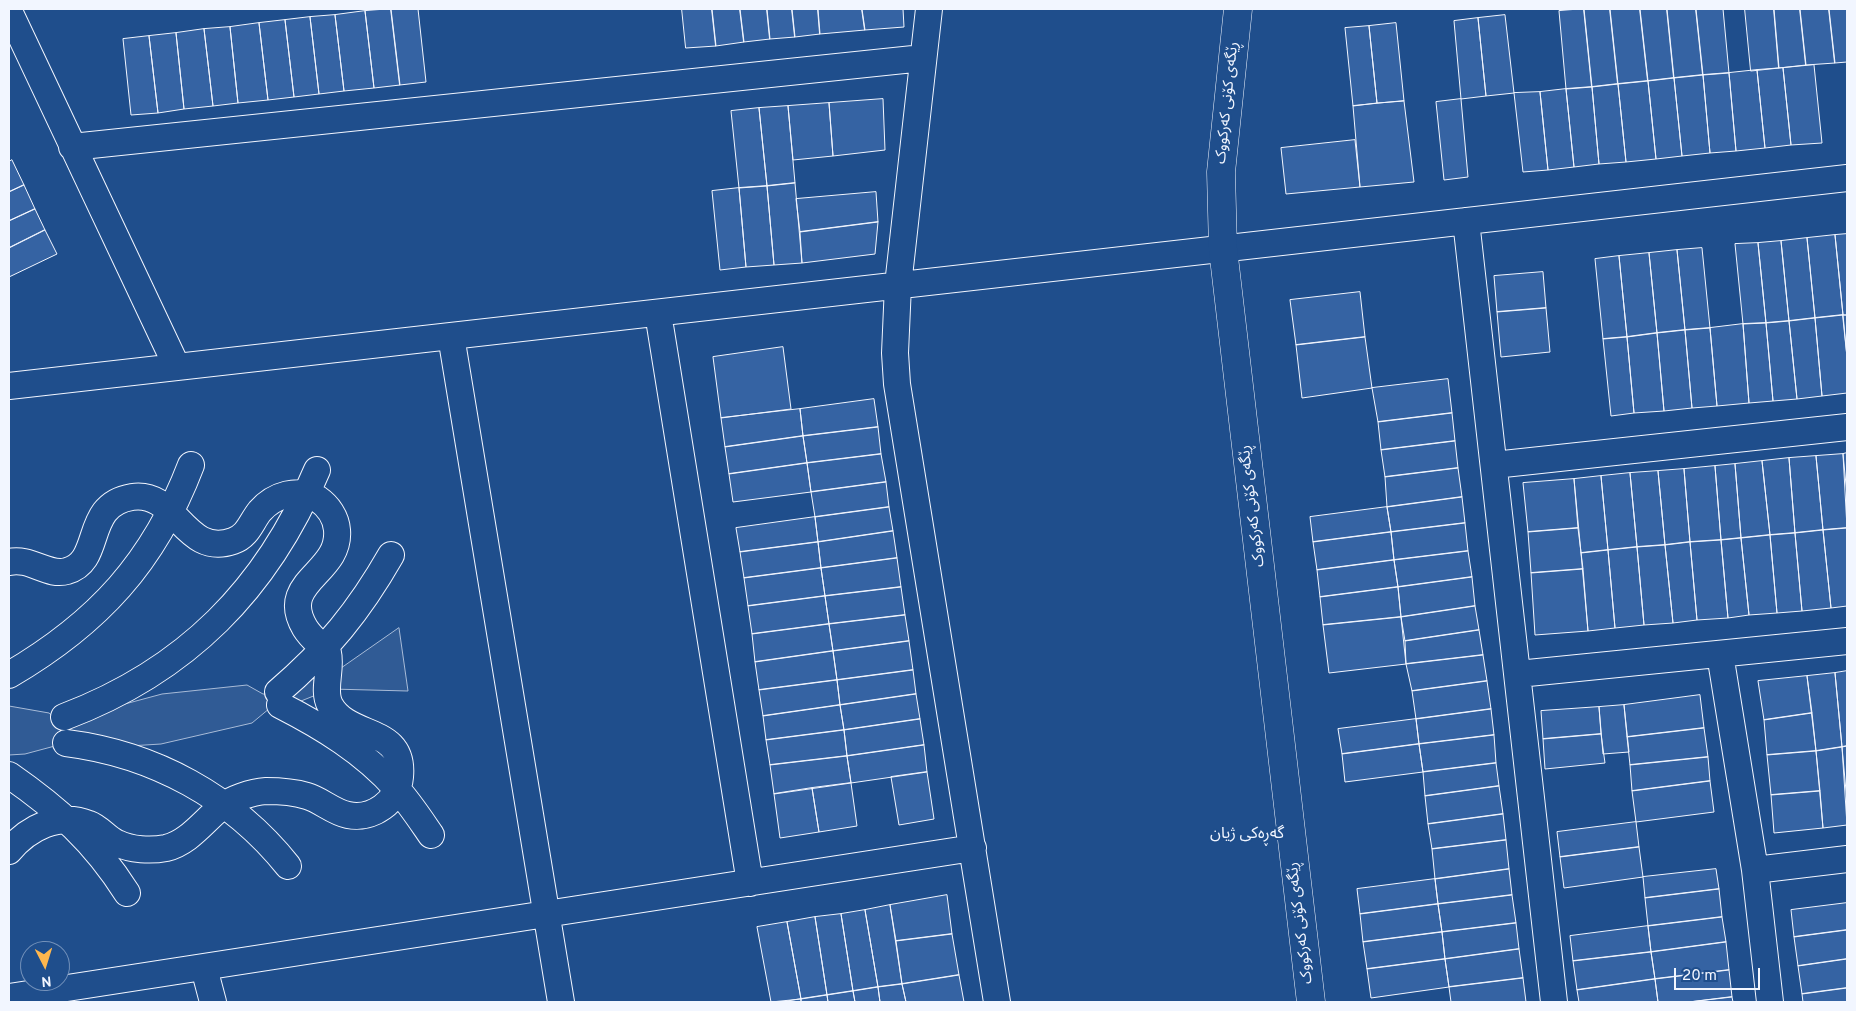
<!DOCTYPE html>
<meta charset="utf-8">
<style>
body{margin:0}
#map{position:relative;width:1856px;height:1011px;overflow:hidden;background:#1f4e8c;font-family:Overpass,sans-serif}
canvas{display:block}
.frame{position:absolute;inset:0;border:10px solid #f2f6ff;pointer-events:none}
.north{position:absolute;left:20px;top:941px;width:50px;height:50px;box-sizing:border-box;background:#1f4e8c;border:1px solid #7391ba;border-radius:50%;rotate:175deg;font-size:14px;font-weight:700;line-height:20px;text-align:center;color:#f2f6ff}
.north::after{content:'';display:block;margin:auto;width:18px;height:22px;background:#ffb74d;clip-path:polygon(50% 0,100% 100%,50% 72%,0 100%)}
.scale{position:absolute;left:1674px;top:968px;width:86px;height:22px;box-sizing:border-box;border:2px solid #f2f6ff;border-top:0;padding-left:6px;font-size:15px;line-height:18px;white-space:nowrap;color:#f2f6ff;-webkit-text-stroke:4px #1f4e8c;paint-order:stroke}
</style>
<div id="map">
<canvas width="1856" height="1011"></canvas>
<div class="frame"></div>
<div class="north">N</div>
<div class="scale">20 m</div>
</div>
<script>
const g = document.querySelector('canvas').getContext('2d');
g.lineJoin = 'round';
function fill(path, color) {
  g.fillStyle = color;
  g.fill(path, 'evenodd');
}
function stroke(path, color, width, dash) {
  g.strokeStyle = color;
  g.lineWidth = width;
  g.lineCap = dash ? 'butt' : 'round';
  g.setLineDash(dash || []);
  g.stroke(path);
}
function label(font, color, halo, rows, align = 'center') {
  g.font = font + ' Overpass,"Noto Sans Arabic",sans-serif';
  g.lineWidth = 4;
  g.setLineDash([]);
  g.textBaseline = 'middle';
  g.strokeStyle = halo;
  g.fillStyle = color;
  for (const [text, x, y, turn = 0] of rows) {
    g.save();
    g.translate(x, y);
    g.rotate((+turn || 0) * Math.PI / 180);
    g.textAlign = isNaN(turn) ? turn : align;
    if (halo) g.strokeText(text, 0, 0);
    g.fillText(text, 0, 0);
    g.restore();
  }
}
const parking = new Path2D(`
 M399,628l9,63 -77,-2 -30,12 -31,7 -18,15 -91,21 -32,2 -63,-3 -41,11 -16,1v-49l40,7 6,5 55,-10 52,-14 85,-9 16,9h5l70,-24z`);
fill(parking, '#305b95');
stroke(parking, '#a8bbd7', 1);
const building = new Path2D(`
 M391,9l9,76 -26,3 -9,-77z
 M391,9h27l8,73 -26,3z
 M682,9h30l4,37 -30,2z
 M712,9h28l4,33 -28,4z
 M740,9h27l3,30 -26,3z
 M767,9h25l3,28 -25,2z
 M792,9h26l2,25 -25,3z
 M818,9h44l3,21 -45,4z
 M862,9h41l1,18 -39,3z
 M1584,9l8,78 -26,2 -7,-78z
 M1584,9h26l8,75 -26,3z
 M1610,9h30l8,72 -30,3z
 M1640,9h27l7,69 -26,3z
 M1667,9h29l7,66 -29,3z
 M1696,9h27l6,64 -26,2z
 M1745,9h29l5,59 -28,3z
 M1774,9h26l6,56 -27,3z
 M1800,9h29l6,54 -29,2z
 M1829,9h18v53l-12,1z
 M365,11l9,77 -30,3 -9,-76z
 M335,15l9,76 -25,3 -9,-77z
 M1505,15l9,78 -28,3 -8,-78z
 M310,17l9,77 -25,3 -9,-77z
 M1478,18l8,78 -25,3 -7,-78z
 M285,20l9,77 -26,3 -9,-77z
 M259,23l9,77 -30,3 -8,-76z
 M1396,23l8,78 -27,2 -8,-77z
 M1369,26l8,77 -24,3 -8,-78z
 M230,27l8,76 -25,3 -9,-77z
 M204,29l9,77 -29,3 -8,-76z
 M176,33l8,76 -26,4 -9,-77z
 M149,36l9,77 -27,2 -8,-76z
 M1814,65l8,78 -31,2 -8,-77z
 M1783,68l8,77 -26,3 -8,-78z
 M1757,70l8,78 -29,3 -7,-78z
 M1729,73l7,78 -26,2 -7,-78z
 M1703,75l7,78 -28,3 -8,-78z
 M1674,78l8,78 -26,3 -8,-78z
 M1648,81l8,78 -30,3 -8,-78z
 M1618,84l8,78 -27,2 -7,-77z
 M1592,87l7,77 -25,3 -8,-78z
 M1566,89l8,78 -26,3 -8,-78z
 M1540,92l8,78 -25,2 -9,-79z
 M883,99l2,51 -52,6 -4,-53z
 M1461,99l7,78 -24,3 -8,-78z
 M1404,101l10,81 -54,5 -7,-81z
 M829,103l4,53 -40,4 -5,-54z
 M788,106l7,77 -28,3 -8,-78z
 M759,108l8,78 -28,2 -8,-77z
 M1355,140l5,47 -74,7 -5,-46z
 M12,160l12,25 -15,7v-30z
 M795,183l7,80 -28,2 -7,-79z
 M24,185l11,24 -26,12v-29z
 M767,186l7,79 -28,2 -7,-79z
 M739,188l7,79 -26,3 -8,-79z
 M876,192l2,30 -78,10 -4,-33z
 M35,209l10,21 -36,18v-27z
 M878,222l-3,32 -73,9 -2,-31z
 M45,230l12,24 -48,23v-29z
 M1847,234v81h-4l-8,-80z
 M1835,235l8,80 -28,3 -8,-80z
 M1807,238l8,80 -26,3 -8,-80z
 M1781,241l8,80 -23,2 -8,-80z
 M1758,243l8,80 -23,1 -8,-80z
 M1702,248l8,80 -25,2 -8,-80z
 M1677,250l8,80 -28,3 -8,-80z
 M1649,253l8,80 -30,4 -8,-81z
 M1619,256l8,81 -24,2 -8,-80z
 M1543,272l3,36 -49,4 -3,-36z
 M1360,292l5,45 -69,8 -6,-45z
 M1546,308l4,44 -49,5 -4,-45z
 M1843,315l4,42v36l-25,3 -7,-78z
 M1843,315h4v42z
 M1815,318l7,78 -25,3 -8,-78z
 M1789,321l8,78 -24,2 -7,-78z
 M1766,323l7,78 -24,2 -6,-79z
 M1743,324l6,79 -32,3 -7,-78z
 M1710,328l7,78 -25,2 -7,-78z
 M1685,330l7,78 -28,3 -7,-78z
 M1657,333l7,78 -30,2 -7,-76z
 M1365,337l7,51 -70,10 -6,-53z
 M1627,337l7,76 -23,3 -8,-77z
 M783,347l8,62 -70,9 -8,-61z
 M1448,379l4,34 -74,9 -6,-34z
 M874,399l4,28 -75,9 -3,-27z
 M800,409l3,27 -78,11 -4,-29z
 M1452,413l3,28 -74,9 -3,-28z
 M878,427l3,27 -74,9 -4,-27z
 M803,436l4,27 -78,11 -4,-27z
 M1455,441l3,27 -73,9 -4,-27z
 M1847,453v42l-4,-41z
 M881,454l5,28 -75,10 -4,-29z
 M1843,454l4,74 -24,2 -7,-74z
 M1816,456l7,74 -28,3 -6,-75z
 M1789,458l6,75 -25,2 -8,-74z
 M1762,461l8,74 -29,3 -6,-74z
 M807,463l4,29 -78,10 -4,-28z
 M1735,464l6,74 -20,2 -6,-74z
 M1715,466l6,74 -31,2 -6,-73z
 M1458,468l4,29 -75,10 -2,-30z
 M1684,469l6,73 -25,3 -7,-74z
 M1658,471l7,74 -28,2 -7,-74z
 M1630,473l7,74 -29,3 -7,-74z
 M1601,476l7,74 -27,3 -7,-74z
 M1574,479l4,49 -50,4 -5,-49z
 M886,482l3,25 -74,10 -4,-25z
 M1462,497l3,26 -74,9 -4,-25z
 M889,507l4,24 -75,11 -3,-25z
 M1387,507l4,25 -78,10 -3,-25z
 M815,517l3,25 -78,10 -4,-24z
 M1465,523l3,28 -74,9 -3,-28z
 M1578,528l5,41 -52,4 -3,-41z
 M1847,528v78l-16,2 -8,-78z
 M1823,530l8,78 -29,3 -7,-78z
 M893,531l4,27 -76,10 -3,-26z
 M1391,532l3,28 -77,10 -4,-28z
 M1795,533l7,78 -25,2 -7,-78z
 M1770,535l7,78 -28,2 -8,-77z
 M1741,538l8,77 -21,3 -7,-78z
 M1721,540l7,78 -31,2 -7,-78z
 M818,542l3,26 -77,10 -4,-26z
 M1690,542l7,78 -24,3 -8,-78z
 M1665,545l8,78 -29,2 -7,-78z
 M1637,547l7,78 -29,3 -7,-78z
 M1608,550l7,78 -27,3 -7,-78z
 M1468,551l4,26 -74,10 -4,-27z
 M897,558l4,29 -76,9 -4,-28z
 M1394,560l4,27 -78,10 -3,-27z
 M821,568l4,28 -77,10 -4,-28z
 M1583,569l5,62 -53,4 -4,-62z
 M1472,577l3,29 -74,11 -3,-30z
 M901,587l4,28 -76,9 -4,-28z
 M1398,587l3,30 -78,8 -3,-28z
 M825,596l4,28 -77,10 -4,-28z
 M1475,606l4,24 -74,11 -4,-24z
 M905,615l4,26 -76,10 -4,-27z
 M1401,617l5,47 -77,9 -6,-48z
 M829,624l4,27 -78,11 -3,-28z
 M1479,630l4,25 -77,9 -1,-23z
 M909,641l4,29 -76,10 -4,-29z
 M833,651l4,29 -78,10 -4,-28z
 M1483,655l4,26 -75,10 -6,-27z
 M913,670l3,24 -76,11 -3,-25z
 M1847,671v75l-5,1 -7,-74z
 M1835,673l7,74 -26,4 -9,-75z
 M1807,676l5,37 -48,7 -6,-39z
 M837,680l3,25 -77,11 -4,-26z
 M1487,681l4,28 -75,10 -4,-28z
 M916,694l4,25 -76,11 -4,-25z
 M1700,695l4,33 -77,9 -3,-32z
 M840,705l4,25 -78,10 -3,-24z
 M1624,705l5,47 -26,2 -4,-47z
 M1599,707l2,27 -58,5 -2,-28z
 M1491,709l3,26 -75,9 -3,-25z
 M1812,713l4,38 -49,4 -3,-35z
 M920,719l4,26 -77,11 -3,-26z
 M1416,719l3,25 -77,10 -4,-25z
 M1704,728l4,29 -78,8 -3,-28z
 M844,730l3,26 -77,9 -4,-25z
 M1601,734l4,29 -60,6 -2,-30z
 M1494,735l2,28 -73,9 -4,-28z
 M1419,744l4,28 -78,10 -3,-28z
 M924,745l3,27 -76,11 -4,-27z
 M1847,746v56l-5,-55z
 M1842,747l5,78 -24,3 -7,-77z
 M1816,751l4,40 -49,4 -4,-40z
 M847,756l4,27 -77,11 -4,-29z
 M1708,757l2,24 -78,10 -2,-26z
 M1496,763l3,23 -74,10 -2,-24z
 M927,772l7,47 -35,6 -8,-48z
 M1710,781l4,31 -78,10 -4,-31z
 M851,783l6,43 -38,6 -7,-44z
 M1499,786l4,28 -75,10 -3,-28z
 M812,788l7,44 -39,6 -6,-44z
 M1820,791l3,37 -49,5 -3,-38z
 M1503,814l3,26 -74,9 -4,-25z
 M1636,822l3,25 -79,10 -3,-25z
 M1506,840l3,29 -74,10 -3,-30z
 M1639,847l4,30 -79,11 -4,-31z
 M1509,869l3,26 -74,9 -3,-25z
 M1716,869l3,20 -74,9 -2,-21z
 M1435,879l3,25 -78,10 -3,-25z
 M1719,889l3,28 -74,9 -3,-28z
 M947,895l5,39 -56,7 -6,-36z
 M1512,895l4,28 -74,9 -4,-28z
 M1847,903v27l-53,7 -3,-27z
 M1438,904l4,28 -79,10 -3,-28z
 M890,905l12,79 -24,3 -13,-77z
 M865,910l13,77 -25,4 -12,-77z
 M841,914l12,77 -26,4 -12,-78z
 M815,917l12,78 -26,4 -14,-77z
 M1722,917l4,25 -75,10 -3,-26z
 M787,922l14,77 -30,3 -14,-75z
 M1516,923l3,26 -74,10 -3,-27z
 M1648,926l3,26 -78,9 -3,-25z
 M1847,930v29l-49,7 -4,-29z
 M1442,932l3,27 -78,10 -4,-27z
 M952,934l7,41 -57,9 -6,-43z
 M1726,942l3,28 -74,9 -4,-27z
 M1519,949l4,29 -74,9 -4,-28z
 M1651,952l4,27 -78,11 -4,-29z
 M1445,959l4,28 -78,11 -4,-29z
 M1847,959v29l-45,6 -4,-28z
 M1729,970l3,27 -43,5h-31l-3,-23z
 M959,975l5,27h-58l-4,-18z
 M1523,978l3,24h-75l-2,-15z
 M1655,979l3,23h-79l-2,-12z
 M902,984l4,18h-26l-2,-15z
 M878,987l2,15h-25l-2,-11z
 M1847,988v14h-44l-1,-8z
 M853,991l2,11h-27l-1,-7z
 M827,995l1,7h-27v-3z
 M1732,997l1,5h-44z
 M801,999v3h-19z`);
fill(building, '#3563a3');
stroke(building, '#f2f6ff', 1);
const street = new Path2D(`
 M929,9l-31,276 -3,68 2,31 100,618
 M9,11l168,356
 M72,147l851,-89
 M1466,221l88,781
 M658,313l92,570
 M451,336l110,666
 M9,386l1838,-208
 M1494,465l353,-38
 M9,562c22,-5 39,15 58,9 37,-10 15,-66 65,-74 45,-7 52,61 101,44 15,-5 18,-19 27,-30 14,-16 38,-24 58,-12 10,7 18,18 19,31 4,44 -60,51 -32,98 6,10 16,17 23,25 4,16 -6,37 2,52 19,35 75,20 70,72 -2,25 -28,43 -52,38 -15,-3 -27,-15 -41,-19 -13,-4 -27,-5 -41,-5 -14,1 -36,8 -46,17 -17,14 -32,35 -54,40 -15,3 -35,2 -49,-5 -10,-4 -17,-15 -28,-19 -30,-12 -61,4 -80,27
 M1720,654l35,216 15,132
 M1518,674l329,-33
 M9,675c89,-52 145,-113 182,-210
 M278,692c49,-42 81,-81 113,-137
 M280,705c43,22 84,47 116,83 13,14 24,31 35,47
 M64,717c122,-46 203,-128 253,-247
 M66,743c88,11 167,54 222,123
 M9,775c49,34 85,66 118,118
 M1755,870l92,-11
 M204,968l9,34
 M9,997l964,-149`);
const secondary = new Path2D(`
 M1238,9l-17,163 2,77 88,753`);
stroke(street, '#f2f6ff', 28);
stroke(secondary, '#f2f6ff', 29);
stroke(street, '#1f4e8c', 26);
stroke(secondary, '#1f4e8c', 28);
label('15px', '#f2f6ff', '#1f4e8c', [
 ["ڕێگەی کۆنی کەرکووک",1228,103,-84],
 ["ڕێگەی کۆنی کەرکووک",1253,506,-97],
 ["ڕێگەی کۆنی کەرکووک",1301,923,-97]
]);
label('16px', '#f2f6ff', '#1f4e8c', [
 ["گەڕەکی ژیان",1247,835]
]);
</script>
